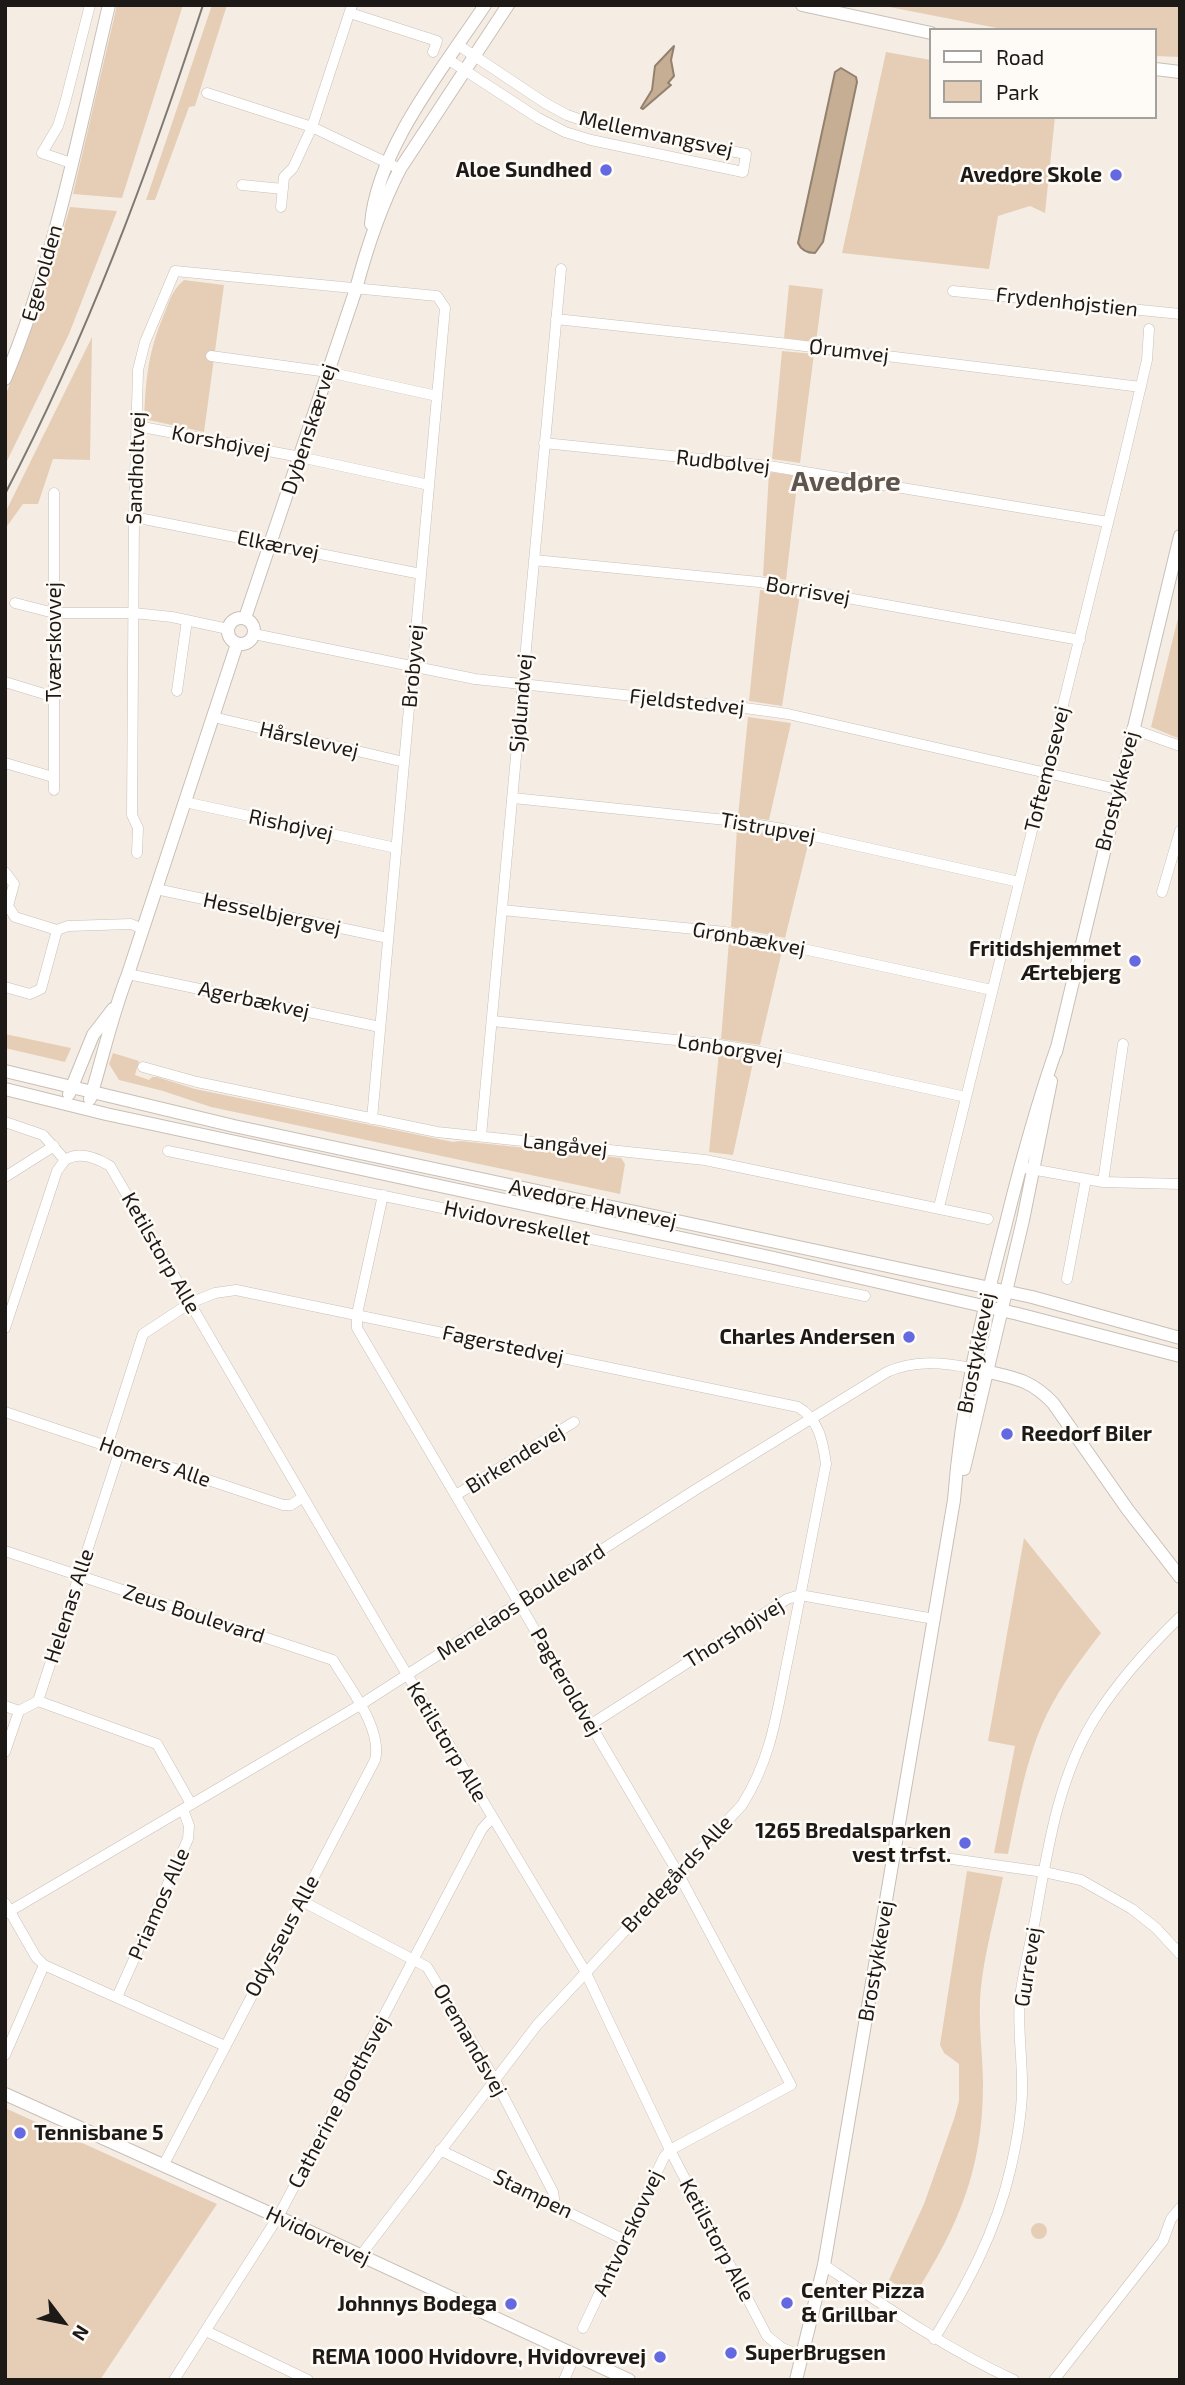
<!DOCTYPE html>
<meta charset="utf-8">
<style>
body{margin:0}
#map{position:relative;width:1185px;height:2385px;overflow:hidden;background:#f5ede4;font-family:"Exo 2",sans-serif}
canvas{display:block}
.frame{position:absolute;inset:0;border:7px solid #1c1916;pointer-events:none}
.legend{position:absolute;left:929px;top:28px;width:228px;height:91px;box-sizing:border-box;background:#fefbf7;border:2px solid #a4a19d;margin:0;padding:9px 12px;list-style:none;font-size:21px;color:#1c1916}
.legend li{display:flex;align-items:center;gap:14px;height:35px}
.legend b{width:35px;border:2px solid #a4a19d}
.north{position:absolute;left:28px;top:2287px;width:70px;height:70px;-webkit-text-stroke:5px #fefbf7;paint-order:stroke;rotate:122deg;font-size:19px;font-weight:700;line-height:28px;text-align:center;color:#1c1916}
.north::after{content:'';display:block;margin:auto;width:24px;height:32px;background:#1c1916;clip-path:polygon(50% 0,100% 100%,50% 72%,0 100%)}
</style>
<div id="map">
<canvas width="1185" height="2385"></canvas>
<div class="frame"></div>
<ul class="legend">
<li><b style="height:9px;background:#fff"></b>Road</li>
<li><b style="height:19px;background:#e6ceb6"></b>Park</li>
</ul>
<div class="north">N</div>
</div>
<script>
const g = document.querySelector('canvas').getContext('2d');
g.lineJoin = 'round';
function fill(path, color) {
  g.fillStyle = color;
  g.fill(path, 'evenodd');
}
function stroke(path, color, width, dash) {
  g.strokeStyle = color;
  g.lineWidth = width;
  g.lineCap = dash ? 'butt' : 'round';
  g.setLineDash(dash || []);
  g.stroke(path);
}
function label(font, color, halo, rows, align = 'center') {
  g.font = font + ' "Exo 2",sans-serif';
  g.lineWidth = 5;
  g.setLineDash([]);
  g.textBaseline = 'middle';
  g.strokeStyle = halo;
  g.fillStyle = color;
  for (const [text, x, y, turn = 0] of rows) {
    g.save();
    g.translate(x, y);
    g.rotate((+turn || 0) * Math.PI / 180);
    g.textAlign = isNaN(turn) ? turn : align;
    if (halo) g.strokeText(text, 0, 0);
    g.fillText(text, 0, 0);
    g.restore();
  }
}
fill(new Path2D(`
 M117,5h66l-61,193 -49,-4z
 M212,5h15l-32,101 -6,1 -34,93h-9z
 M879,5h301v52l-25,-1v-26h-148z
 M886,52l45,8v57h124l-10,96 -15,-7 -32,10 -9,53 -147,-16z
 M70,207l47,4 -48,123 -64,131v-68l42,-113z
 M184,280l40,5 -20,147 -60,-13c2,-43 4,-67 21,-107 5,-13 8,-23 19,-32z
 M789,285l34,4 -7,53 -32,-4z
 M92,337l-2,123 -37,-1 -15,45h-15l-18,25v-16z
 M782,351l32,3 -14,109 -28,-4z
 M769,472l29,4 -12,104 -23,-4z
 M760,590l40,5 -18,111 -33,-5z
 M1180,610v129l-29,-12z
 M748,717l43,6 -22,97 -31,-4z
 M737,828l72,13 -24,97 -54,-11z
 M729,941l53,10 -22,94 -39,-6z
 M5,1034l66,14 -6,14 -60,-14z
 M719,1052l35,6 -21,97 -24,-3z
 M113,1053l26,8 -4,14 14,5 3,-3h5l38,12 258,53 7,-1 161,17 4,6 -5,30 -409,-87 -48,-16 -44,-11 -10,-16z
 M1024,1538l77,95c-20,26 -39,51 -54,81 -21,43 -29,93 -39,140l-14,-1 21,-107 -27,-5z
 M967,1871l36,6c-8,40 -22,88 -23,127 -1,27 3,54 3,81 0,84 -25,142 -69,211l-25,-16 35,-76 30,-85 5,-18v-37l-15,-11 -4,-8z
 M5,2108l212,96 -117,176h-95z
 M1031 2231a8 8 0 1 1 16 0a8 8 0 1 1-16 0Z`), '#e6ceb6');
const water = new Path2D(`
 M674,46l-3,14 3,16 -6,7 3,2 -28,24 -2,-1 11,-18 3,-24z
 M841,68l15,9 1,5 -34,160 -8,11c-8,0 -14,-3 -17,-10l37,-171z`);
fill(water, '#c6ae95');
stroke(water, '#93816f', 2);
const minor = new Path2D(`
 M352,5l-40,122 88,42
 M350,13l87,28 -4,11
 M449,60l89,58 27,14 26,8 152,32 3,-18 -153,-30 -26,-9 -22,-12 -87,-58
 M207,93l105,34 -19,41 -9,9 -3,30
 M71,163l-29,-10 16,-27 7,-23 25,-98
 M242,185l41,4
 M953,291l227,23
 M556,319l224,24 361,44
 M211,356l117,16 109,24
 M137,426l163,31 129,28
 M544,443l225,23 339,56
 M134,517l287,57
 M534,560l225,22 321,58
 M15,603l39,10h80l38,4 56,12
 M254,634l221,45 270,29 43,6 329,75
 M5,682l49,15
 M177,691l10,-71
 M213,717l191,45
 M1132,729l48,17
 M5,763l48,14
 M54,790v-297
 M513,798l223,23 47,8 236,53
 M185,802l211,46
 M137,853l1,-25 -6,-13 2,-298 4,-147 7,-28 30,-71 262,25 8,12 -73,811
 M5,872l9,12 -6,22 7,11 42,13 11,-4 63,-2 12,5
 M156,889l232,49
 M1162,892l18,-61
 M502,910l223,22 267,58
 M128,974l252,53
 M5,987l25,7 11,-5 16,-59
 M492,1021l222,23 47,8 205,45
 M143,1067l54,15 240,50 268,28 283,59
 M5,1122l38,13 22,25
 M481,1136l80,-867
 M168,1151l697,145
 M65,1160c14,-9 32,-2 45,6l280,480 195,325 85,179 97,186 15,12 20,8
 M1020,1167l83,15 77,2
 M5,1177l49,-31
 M1103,1182l20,-138
 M383,1195l-26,119v14l321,545 113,212 -121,65 -6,7 -81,171
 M939,1207l185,-749 23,-98 2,-31
 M1067,1279l19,-100
 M5,1328l52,-157 8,-11
 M5,1412l278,93h8l12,-8
 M107,1446l36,-112 47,-31 25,-10 21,-3 562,117c21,12 25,35 28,57 -12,63 -25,126 -37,189 -12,56 -16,103 -47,152l-205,220 -176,230
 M456,1495l118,-73
 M5,1551l328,109c16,27 50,69 42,100l-212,406
 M38,1701l119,43 34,60
 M5,1706l14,5
 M590,1725l197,-126 13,-4 134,24
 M5,1752l14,-41 19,-10 82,-251
 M895,1851l149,21 37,8 51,29 24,19 24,26
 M300,1900l127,67 68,113 58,112 2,12
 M5,1903l31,54 8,8 181,81
 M5,1914l355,-209 335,-215 192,-118c27,-12 55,-10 84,-4
 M117,1997l71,-158 1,-13 -6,-17
 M5,2055l39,-90
 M440,2150l185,90
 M824,2265c62,42 122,84 190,115
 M206,2331l102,49
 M934,2339c32,-52 62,-107 76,-168 6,-25 11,-52 12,-78 1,-32 -5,-64 -2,-95 3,-26 10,-53 15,-78 12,-68 23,-143 60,-202 24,-38 53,-70 85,-101
 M174,2380l104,-163 204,-388 10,-11
 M564,2380l11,-25
 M1054,2380l109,-139 8,-22 9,-11`);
const tertiary = new Path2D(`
 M802,5l129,28
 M1155,69l25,3
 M371,224c6,-75 73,-157 114,-219
 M5,379c50,-119 74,-248 104,-374
 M228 631a13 13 0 1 1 26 0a13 13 0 1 1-26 0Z
 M245,618l111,-329c11,-42 24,-81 44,-120l108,-164
 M1056,1052l124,-516
 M5,1071l229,55 798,171 148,41
 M5,1089l101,25 668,144 244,56 162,42
 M69,1094l24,-59 20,-26
 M90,1099c13,-42 22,-85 38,-125l109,-330
 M981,1370c32,8 48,8 72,33l75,107 52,67
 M964,1469l59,-249 28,-139
 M5,2094l273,123 351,163
 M796,2380l28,-115 130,-765c7,-93 27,-183 51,-273 15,-61 31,-120 52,-180`);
stroke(minor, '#c8bfb7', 11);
stroke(tertiary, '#c8bfb7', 14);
stroke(minor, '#fff', 10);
stroke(tertiary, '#fff', 12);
stroke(new Path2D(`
 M5,494c82,-157 143,-321 198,-489`), '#7f7974', 2);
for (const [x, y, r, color] of [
 [606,170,7,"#6469e1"],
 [1116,175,7,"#6469e1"],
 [1135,961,7,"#6469e1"],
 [909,1337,7,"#6469e1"],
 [1007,1434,7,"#6469e1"],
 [965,1843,7,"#6469e1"],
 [20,2133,7,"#6469e1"],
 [787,2303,7,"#6469e1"],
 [511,2304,7,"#6469e1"],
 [731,2353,7,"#6469e1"],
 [660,2357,7,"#6469e1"]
]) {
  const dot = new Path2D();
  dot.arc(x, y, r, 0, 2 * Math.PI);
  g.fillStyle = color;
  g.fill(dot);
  stroke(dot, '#fefbf7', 2.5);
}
label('21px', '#1c1916', '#fefbf7', [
 ["Mellemvangsvej",656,134,12],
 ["Egevolden",42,273,-74],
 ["Frydenhøjstien",1067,302,6],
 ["Ørumvej",849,351,7],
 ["Dybenskærvej",309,429,-72],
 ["Korshøjvej",221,442,11],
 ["Rudbølvej",723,462,6],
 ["Sandholtvej",136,468,-88],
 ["Elkærvej",278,545,11],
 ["Borrisvej",808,591,10],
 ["Tværskovvej",54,642,-90],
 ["Brobyvej",413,666,-85],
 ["Fjeldstedvej",687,702,6],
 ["Sjølundvej",521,703,-85],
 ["Hårslevvej",309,740,13],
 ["Toftemosevej",1047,769,-76],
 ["Brostykkevej",1117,791,-76],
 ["Rishøjvej",291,825,12],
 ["Tistrupvej",768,828,10],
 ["Hesselbjergvej",272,914,12],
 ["Grønbækvej",749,939,10],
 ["Agerbækvej",254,1000,12],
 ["Lønborgvej",730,1049,9],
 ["Langåvej",565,1145,6],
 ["Avedøre Havnevej",593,1204,12],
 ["Hvidovreskellet",517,1223,12],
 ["Ketilstorp Alle",161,1253,60],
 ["Fagerstedvej",503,1345,12],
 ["Brostykkevej",976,1353,-79],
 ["Birkendevej",515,1459,-32],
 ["Homers Alle",155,1462,19],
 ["Menelaos Boulevard",521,1602,-33],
 ["Helenas Alle",69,1606,-72],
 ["Zeus Boulevard",194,1614,18],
 ["Thorshøjvej",734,1633,-32],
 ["Pagteroldvej",566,1682,60],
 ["Ketilstorp Alle",447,1742,59],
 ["Bredegårds Alle",677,1874,-47],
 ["Priamos Alle",159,1904,-66],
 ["Odysseus Alle",282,1936,-62],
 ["Brostykkevej",876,1961,-80],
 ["Gurrevej",1028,1967,-81],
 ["Oremandsvej",470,2040,60],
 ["Catherine Boothsvej",339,2102,-62],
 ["Stampen",533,2194,26],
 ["Antvorskovvej",628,2233,-65],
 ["Hvidovrevej",318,2236,25],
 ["Ketilstorp Alle",717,2240,62]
]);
label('bold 21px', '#1c1916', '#fefbf7', [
 ["Aloe Sundhed",592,170],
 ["Avedøre Skole",1102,175],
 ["Fritidshjemmet",1121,949],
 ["Ærtebjerg",1121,973],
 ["Charles Andersen",895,1337],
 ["Reedorf Biler",1021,1434,"left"],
 ["1265 Bredalsparken",951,1831],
 ["vest trfst.",951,1855],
 ["Tennisbane 5",34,2133,"left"],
 ["Center Pizza",801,2291,"left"],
 ["& Grillbar",801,2315,"left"],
 ["Johnnys Bodega",497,2304],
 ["SuperBrugsen",745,2353,"left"],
 ["REMA 1000 Hvidovre, Hvidovrevej",646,2357]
], 'right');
label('bold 28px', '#5d554e', '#fefbf7', [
 ["Avedøre",846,482]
]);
</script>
